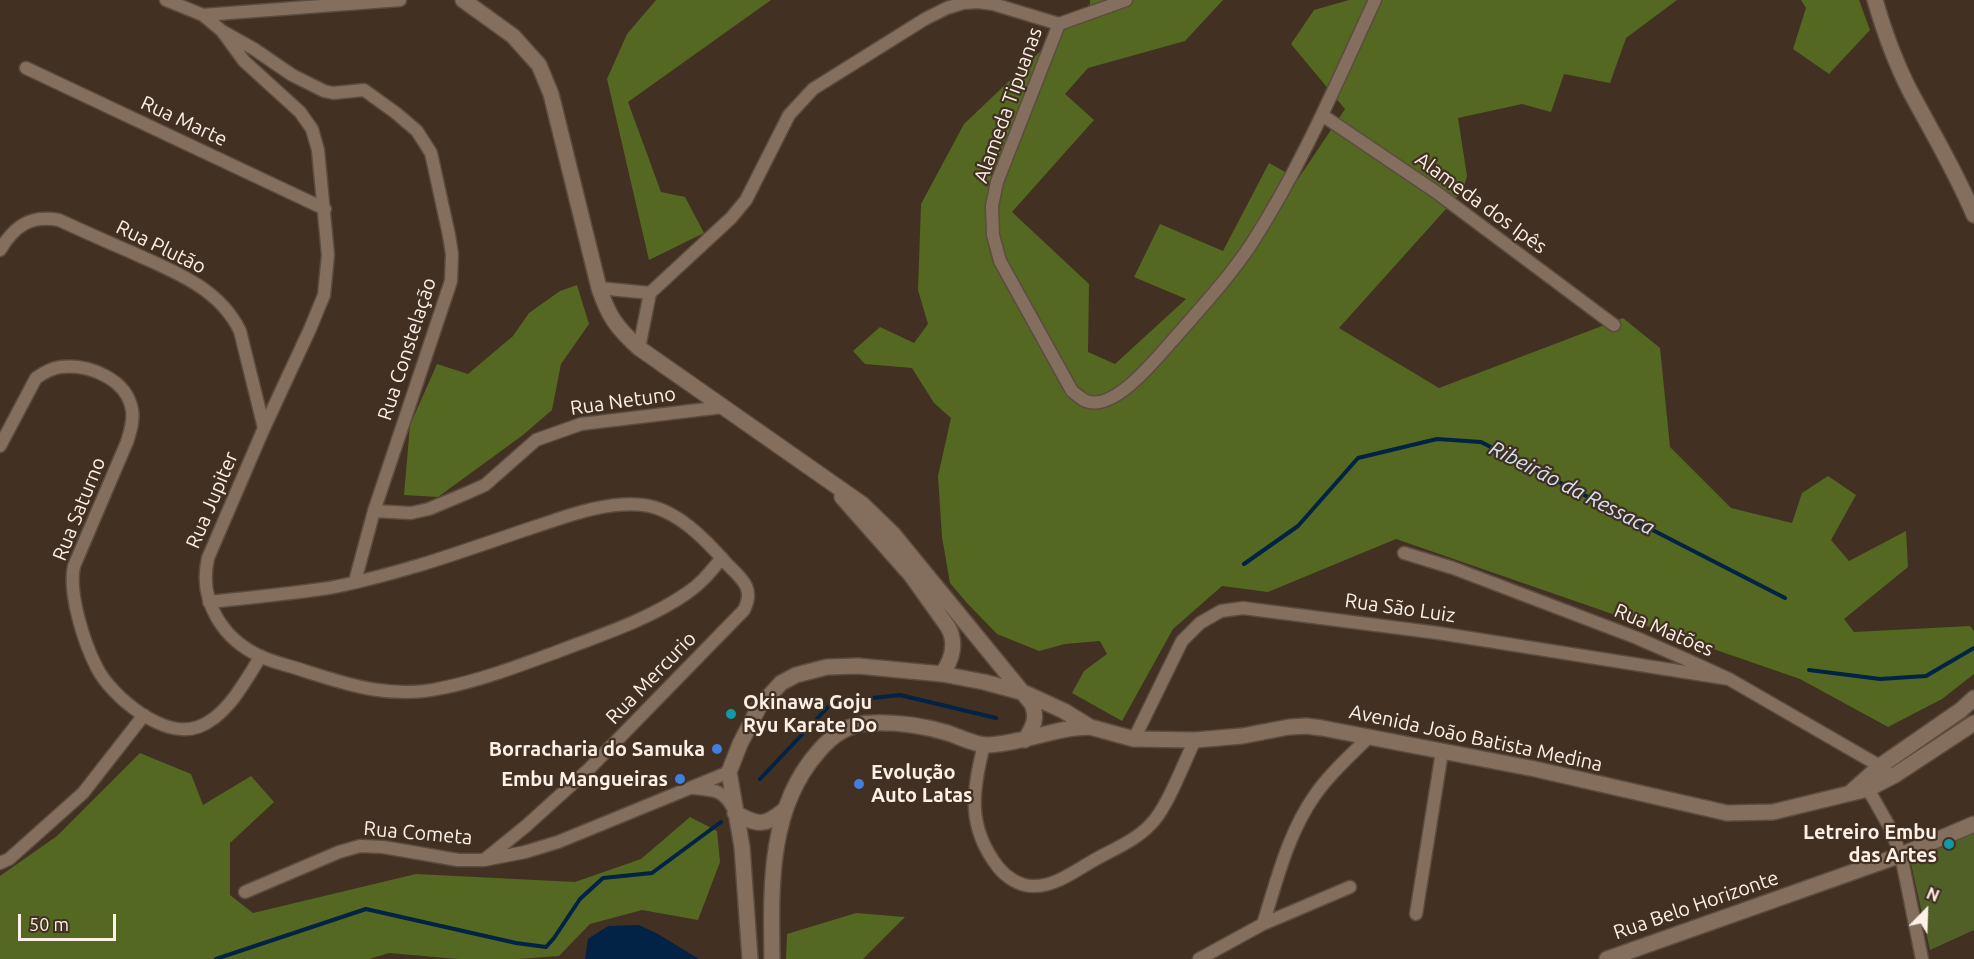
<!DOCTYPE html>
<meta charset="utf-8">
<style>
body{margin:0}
#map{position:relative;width:1974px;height:959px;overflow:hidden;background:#423022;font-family:Ubuntu,sans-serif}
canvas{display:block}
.north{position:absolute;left:1896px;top:881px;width:60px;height:60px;-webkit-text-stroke:4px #423022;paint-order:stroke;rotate:23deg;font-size:16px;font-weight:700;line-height:24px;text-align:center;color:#fcf0e7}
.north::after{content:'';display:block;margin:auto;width:21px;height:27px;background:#fcf0e7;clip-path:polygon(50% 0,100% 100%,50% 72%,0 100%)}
.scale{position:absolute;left:18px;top:914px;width:98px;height:27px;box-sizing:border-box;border:3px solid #fcf0e7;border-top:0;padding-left:8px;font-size:18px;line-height:21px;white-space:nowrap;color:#fcf0e7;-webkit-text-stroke:4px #423022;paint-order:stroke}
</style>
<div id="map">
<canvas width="1974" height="959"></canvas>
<div class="north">N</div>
<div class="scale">50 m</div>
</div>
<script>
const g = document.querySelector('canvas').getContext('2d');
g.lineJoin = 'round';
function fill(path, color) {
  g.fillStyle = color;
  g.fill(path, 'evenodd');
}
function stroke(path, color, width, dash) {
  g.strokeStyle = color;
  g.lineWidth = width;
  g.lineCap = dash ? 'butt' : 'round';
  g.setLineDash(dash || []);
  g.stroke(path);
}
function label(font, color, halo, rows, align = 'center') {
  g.font = font + ' Ubuntu,sans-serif';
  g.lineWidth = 4.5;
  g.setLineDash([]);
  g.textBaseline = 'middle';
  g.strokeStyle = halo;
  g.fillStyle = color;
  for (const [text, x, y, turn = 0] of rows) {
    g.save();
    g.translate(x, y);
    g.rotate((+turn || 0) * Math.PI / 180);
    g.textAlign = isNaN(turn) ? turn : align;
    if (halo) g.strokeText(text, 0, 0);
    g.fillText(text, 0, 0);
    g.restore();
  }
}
fill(new Path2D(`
 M1974,831v99l-44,20 -20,-91z`), '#506026');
fill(new Path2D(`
 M656,0h115l-143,102 33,90 24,5 19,36 -55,27 -42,-181 20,-45z
 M1090,0h133l-38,41 -97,27 -23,26 29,26 -82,92 77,72 -1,68 27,12 71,-65 -52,-22 26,-53 63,27 46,-88 29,16 47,-70 -54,-65 23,-34 35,-10h328l-51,38 -16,45 -46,-9 -13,38 -29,-8 -64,14 9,58 -4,14 -124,138 100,60 184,-70 37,30 10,99 61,61 61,15 10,-30 26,-17 28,19 -25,45 18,21 57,-30 2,36 -64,52 10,13 116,-6 4,5v43l-32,25 -54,28 -88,-48 -404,-140 -128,53 -46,-6 -49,43 -51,92 -50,-28 12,-22 23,-17 -7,-13 -35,3 -26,7 -42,-17 -30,-31 -17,-20 -8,-46 -4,-61 13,-58 -17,-15 -22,-35 -47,-4 -12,-13 27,-24 34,16 14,-19 -10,-34 3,-86 43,-80 126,-120z
 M1801,0h58l11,30 -41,44 -36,-25 13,-41z
 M577,285l12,39 -28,40 -9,46 -29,25 -85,62 -34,-2 6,-70 27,-61 31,10 45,-38 16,-23 31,-22z
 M140,753l51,21 12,31 48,-29 23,26 -44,41v52l23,18 163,-39 159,8 66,-23 49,-42 27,14 3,31 -22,58 -56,-10 -52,14 -31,32 -41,3h-60l-69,-6 -20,6h-369v-83l57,-40z
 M856,913l49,4 -42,42h-77l1,-25z`), '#546821');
fill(new Path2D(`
 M639,925l19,9 41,25h-114l3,-20 20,-13z`), '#022345');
stroke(new Path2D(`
 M1244,564l54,-38 60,-68 79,-19 44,3 304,156
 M1809,670l71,9 46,-3 48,-28
 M760,779l70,-74 14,-4 56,-6 96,23
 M216,959l150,-50 150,34 30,4 8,-9 26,-39 23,-21 49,-5 69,-51`), '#022345', 4);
const street = new Path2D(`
 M166,0l37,15 19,16 32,18 38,26 32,16 9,2 31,-3 32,23 21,18 14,22 18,82 3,19 -1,27 -77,230 -19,70
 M203,15l197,-15
 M1059,24l67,-24
 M222,31l22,30 56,51 12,17 6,21 10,105 -4,40 -14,34 -46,99 -56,130c-10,43 15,82 54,99 13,6 29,9 43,14 46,15 88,28 137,17 40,-8 79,-23 117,-37 42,-16 91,-32 128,-58 14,-9 24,-22 35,-35
 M26,68l299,141
 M1322,115l114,77 178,133
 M0,250c15,-25 31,-35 59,-30 24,11 48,22 72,32 41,19 88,35 109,79l24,97
 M599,288l51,5
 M639,348l11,-55 81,-75 15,-18 43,-85 24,-26 112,-70 22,-11 16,-5 15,-1 15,2 66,20 -62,158 -5,24 1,29 7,26 72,130c4,3 9,8 14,10 28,11 69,-41 86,-60 27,-31 57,-63 80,-98 49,-76 85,-161 123,-243
 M0,446l36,-68c7,-5 16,-10 25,-11 28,-3 66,12 71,43 2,11 -2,22 -5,32l-53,124c-6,27 10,77 23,102 15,29 66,71 101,59 29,-10 47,-46 63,-71
 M374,511l37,2 18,-4 38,-16 18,-8 51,-45 45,-16 142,-17
 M1404,553l49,15 184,70 46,20 46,21 156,90
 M209,602c38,-4 76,-8 113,-13 33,-5 66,-15 98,-24 39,-12 78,-26 117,-39 34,-11 70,-25 106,-21 34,4 63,35 84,59 15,15 28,24 17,46l-155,159 -63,57 -42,34
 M1134,739l48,-98 18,-18 21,-12 22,-3 195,25 291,46
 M984,745c-12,46 -17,82 14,122 8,10 21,19 35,19 22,1 45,-17 63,-27 18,-10 40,-19 54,-34 17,-16 34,-63 45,-85
 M1864,782l25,44 12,29 21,104
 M693,788c19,2 30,1 40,20
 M0,863l9,-4 74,-66 61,-78
 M245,892l94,-40 21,-6 23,1 75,13h26l41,-8 33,-10 171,-70
 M1416,914l26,-162
 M1263,924c14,-44 25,-91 52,-129 15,-22 36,-40 54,-58
 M1199,959l64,-35 87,-37`);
const secondary = new Path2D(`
 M463,0l50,36 26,29 12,29 48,194c10,29 17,39 40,60l223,156 31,30 139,170c6,15 1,23 -7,36
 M1875,0c9,31 20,62 35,91 22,41 46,81 64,124
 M842,497l69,78 37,52c9,16 4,33 -6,47
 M1850,793l30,-27 81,-56 13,-12
 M735,813c23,12 28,14 48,-2
 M750,959l-8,-112 -13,-75 11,-28 19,-37 22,-24 15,-8 31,-8 31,-1 84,8 42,8 41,11 39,18 26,16 44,12 61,1 47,-4 47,-9 17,-1 16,2 213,41 192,44 46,-1 95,-23 27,-14 79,-52
 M772,959c-1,-72 -4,-150 46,-207 14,-17 31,-29 54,-29 24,-1 52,3 76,10 12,4 27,12 39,12 35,-1 68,-18 103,-18
 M1607,959l294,-104 73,-31`);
stroke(street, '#5b4c3f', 15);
stroke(secondary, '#5b4c3f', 18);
stroke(street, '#846f5f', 12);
stroke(secondary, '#846f5f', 15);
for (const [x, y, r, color] of [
 [731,714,6,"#0f9aa8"],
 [717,749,6,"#3f7fe0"],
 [680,779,6,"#3f7fe0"],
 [859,784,6,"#3f7fe0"],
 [1949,844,6,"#0f9aa8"]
]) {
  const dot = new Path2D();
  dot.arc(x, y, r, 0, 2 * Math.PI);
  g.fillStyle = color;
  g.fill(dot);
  stroke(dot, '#423022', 2);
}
label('20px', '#fcf0e7', '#423022', [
 ["Alameda Tipuanas",1008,105,-70],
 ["Rua Marte",184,121,25],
 ["Alameda dos Ipês",1481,203,36],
 ["Rua Plutão",161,247,26],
 ["Rua Constelação",407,349,-72],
 ["Rua Netuno",623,401,-8],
 ["Rua Jupiter",212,500,-67],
 ["Rua Saturno",79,509,-68],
 ["Rua São Luiz",1400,608,8],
 ["Rua Matões",1664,630,23],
 ["Rua Mercurio",651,678,-46],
 ["Avenida João Batista Medina",1476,738,12],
 ["Rua Cometa",418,833,5],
 ["Rua Belo Horizonte",1696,905,-19]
]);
label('bold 20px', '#fcf0e7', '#423022', [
 ["Okinawa Goju",743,702,"left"],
 ["Ryu Karate Do",743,725,"left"],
 ["Borracharia do Samuka",705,749],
 ["Evolução",871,772,"left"],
 ["Auto Latas",871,795,"left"],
 ["Embu Mangueiras",668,779],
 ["Letreiro Embu",1937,832],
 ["das Artes",1937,855]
], 'right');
label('italic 21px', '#d3e3f5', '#423022', [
 ["Ribeirão da Ressaca",1572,488,27]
]);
</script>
